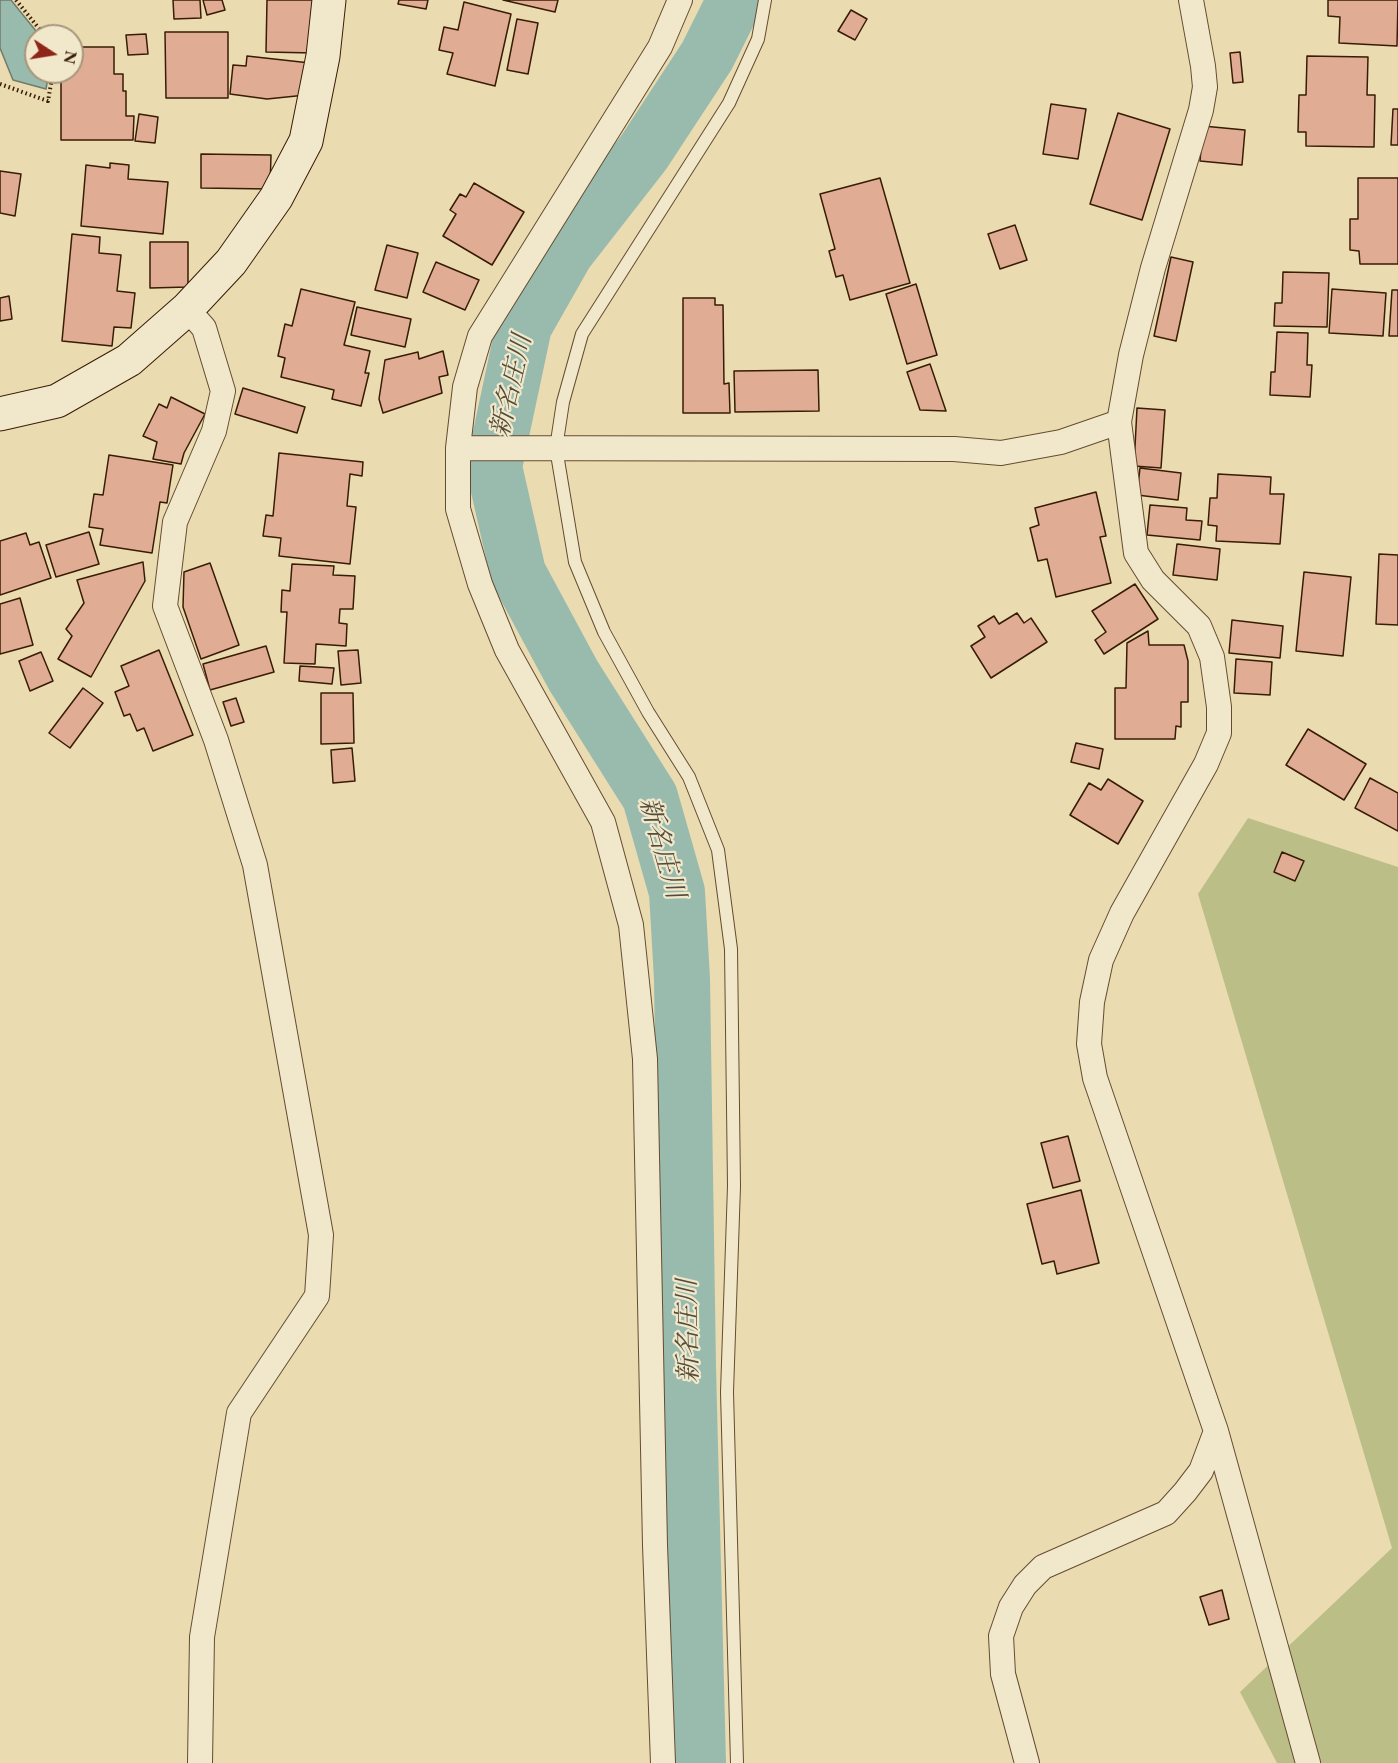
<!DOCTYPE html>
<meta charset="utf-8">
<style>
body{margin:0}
#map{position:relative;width:1398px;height:1763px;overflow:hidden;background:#eadbb0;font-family:"EB Garamond",serif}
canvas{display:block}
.north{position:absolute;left:24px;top:24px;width:60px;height:60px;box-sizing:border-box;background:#f1e8cc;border:2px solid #a7967c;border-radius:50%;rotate:102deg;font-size:16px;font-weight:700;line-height:24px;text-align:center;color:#381c05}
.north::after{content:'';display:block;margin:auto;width:21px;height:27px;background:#8f2418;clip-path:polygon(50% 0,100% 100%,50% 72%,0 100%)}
</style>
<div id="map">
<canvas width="1398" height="1763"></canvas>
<div class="north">N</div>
</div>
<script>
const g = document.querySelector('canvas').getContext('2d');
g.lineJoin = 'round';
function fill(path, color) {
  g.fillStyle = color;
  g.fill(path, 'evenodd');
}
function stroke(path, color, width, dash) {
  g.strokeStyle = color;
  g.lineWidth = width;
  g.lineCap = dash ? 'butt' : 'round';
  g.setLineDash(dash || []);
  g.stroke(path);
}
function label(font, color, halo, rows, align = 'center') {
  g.font = font + ' "EB Garamond","Noto Serif JP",serif';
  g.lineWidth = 4.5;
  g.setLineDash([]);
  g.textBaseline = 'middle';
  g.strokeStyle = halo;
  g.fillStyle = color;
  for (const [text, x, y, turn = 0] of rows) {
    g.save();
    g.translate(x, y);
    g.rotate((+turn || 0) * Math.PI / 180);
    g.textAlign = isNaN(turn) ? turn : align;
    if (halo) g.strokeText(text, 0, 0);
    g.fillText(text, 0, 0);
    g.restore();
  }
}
fill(new Path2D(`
 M1248,818l150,49v896h-121l-37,-71 152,-144 -194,-654z`), '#bcbe87');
const water = new Path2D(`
 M0,0h11l29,36h-4v36h13l-3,17 -33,-9 -13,-32z`);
fill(water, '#98bbae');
stroke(water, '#727b6a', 1.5);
stroke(new Path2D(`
 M698,1763l-10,-396 -6,-388 -5,-87 -27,-95 -77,-122 -55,-102 -24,-106 30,-141 42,-74 78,-100 63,-96 28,-56`), '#98bbae', 56);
const building = new Path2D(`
 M173,0h27l1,18 -27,1z
 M203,0h19l3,10 -18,5z
 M267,0h48l-1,53 -48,-1z
 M399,0h29l-2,9 -28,-5z
 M503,0h55l-3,12z
 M1328,0h70l-1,46 -58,-3 1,-26 -12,-1z
 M464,2l47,12 -16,72 -48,-12 6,-21 -14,-3 5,-23 14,3z
 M851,10l16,9 -12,21 -17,-9z
 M517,19l21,4 -10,51 -21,-4z
 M165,32h63v66h-62z
 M146,34l2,20 -20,1 -2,-20z
 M72,47h42v27h9v17h3v25h8l-1,24h-72v-67l11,-1z
 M1240,52l3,30 -10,1 -3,-30z
 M247,56l63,7 -4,32 -39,4 -37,-5 3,-29 13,1z
 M1307,56l61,1 -1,38h8l-1,52 -68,-1v-14h-8l1,-37h7z
 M1051,104l35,5 -8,50 -35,-5z
 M1393,109h5v36h-7z
 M1118,113l52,16 -28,91 -52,-16z
 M139,114l19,3 -3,26 -20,-2z
 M1203,126l42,4 -3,35 -42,-4z
 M201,154l70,1 -1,34 -69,-1z
 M110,163l19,2 -1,14 40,3 -5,52 -82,-8 5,-61 24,3z
 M0,171l21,3 -6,42 -15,-3z
 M880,178l30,105 -60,17 -7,-25 -7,2 -7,-26 6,-2 -15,-55z
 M1358,178h40v86h-38l-1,-13 -9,-1v-31h8z
 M474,183l50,29 -32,53 -49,-29 13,-22 -6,-4 10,-16 6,3z
 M1015,225l12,35 -27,9 -12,-35z
 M72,234l28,3 -1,16 22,2 -4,36 18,2 -4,35 -17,-1 -2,19 -50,-5z
 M150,242h38v45l-38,1z
 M387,245l31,8 -11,45 -32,-8z
 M1171,257l22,5 -17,79 -22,-5z
 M436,262l43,18 -14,30 -42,-18z
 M1283,272l46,1 -2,54 -53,-1 1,-23h7z
 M916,284l21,71 -30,9 -21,-70z
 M301,289l54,13 -11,43 26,6 -5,22h4l-8,33 -29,-7 2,-9 -53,-13 4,-19 -7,-2 7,-32 7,2z
 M1332,289l54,4 -3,43 -54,-3z
 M1392,290h6v46h-9z
 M9,296l3,23 -12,2v-23z
 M683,298h32v7h8l1,79 5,-1 1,30h-47z
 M357,307l54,12 -6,28 -54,-12z
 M1277,332l31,1 -1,32h5l-2,32 -40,-2 1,-23h4z
 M443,351l5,24 -9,2 3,16 -59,20 -4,-14 6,-39 33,-8 1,7z
 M930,364l16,47 -26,-1 -13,-38z
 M818,370l1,41 -84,1 -1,-41z
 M243,388l62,19 -8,26 -62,-19z
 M171,397l34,17 -21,39 -3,11 -28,-5 4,-17 -14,-6 16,-32 8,4z
 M1137,408l28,2 -4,58 -27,-2z
 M279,453l84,9 -1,14 -12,-2 -3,32 9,1 -6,57 -71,-8 2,-18 -18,-2 3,-21 7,1z
 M109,455l64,10 -6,38 -7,-1 -8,51 -52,-8 3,-16 -14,-2 5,-33 9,1z
 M1140,468l41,5 -3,27 -41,-5z
 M1218,474l53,3 -1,17h14l-4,50 -64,-3 1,-15 -9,-1 2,-27h7z
 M1096,492l10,44 -6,1 11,46 -55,14 -9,-38 -9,2 -8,-33 9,-3 -4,-17z
 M1150,505l37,3 -1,12 16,1 -2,19 -53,-5z
 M89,532l10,32 -43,13 -10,-32z
 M26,533l4,12 9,-3 12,36 -51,17v-54z
 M1177,544l43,5 -3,31 -44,-5z
 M1379,554l19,1v70l-22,-1z
 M143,562l2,19 -54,96 -33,-18 14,-23 -6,-7 18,-26 -7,-23z
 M210,563l29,82 -38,14 -18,-52 1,-35z
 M292,564l42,2 -1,9 22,1 -2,33h-13l-1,14 8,1 -1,22 -30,-2 -1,20 -31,-1 3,-51h-6l1,-22 8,1z
 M1304,572l47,5 -8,79 -47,-5z
 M1135,584l23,35 -54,35 -9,-14 11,-8 -14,-21z
 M20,598l13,47 -33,9v-50z
 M1017,613l7,10 7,-5 16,24 -56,36 -20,-32 14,-9 -7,-11 16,-10 5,8z
 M1232,620l51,6 -3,32 -51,-5z
 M1148,631l1,14h35l4,16v41h-7v25l-5,-1 -1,13h-60v-51h11l1,-45z
 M266,646l8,26 -64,18 -7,-26z
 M159,650l34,85 -40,16 -9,-23 -7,3 -7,-17 -6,2 -9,-24 14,-6 -8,-20z
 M358,650l3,33 -20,2 -3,-34z
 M41,652l12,29 -23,10 -11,-30z
 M1236,659l36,3 -2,33 -36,-2z
 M300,666l34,2 -2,16 -33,-3z
 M83,688l20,15 -33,45 -21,-15z
 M321,693h32l1,50 -33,1z
 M236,698l8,24 -13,4 -8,-24z
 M1308,729l58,35 -22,36 -58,-35z
 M1076,743l27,6 -4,20 -28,-7z
 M352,748l3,33 -22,2 -2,-33z
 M1370,778l28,15v38l-43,-23z
 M1108,779l35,22 -25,43 -48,-29 19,-32 12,7z
 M1282,852l22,9 -9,20 -21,-9z
 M1068,1136l12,45 -27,7 -12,-45z
 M1081,1190l18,73 -42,11 -3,-13 -12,3 -15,-60z
 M1222,1590l7,29 -20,6 -9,-28z`);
fill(building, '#e0ac93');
stroke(building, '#381c05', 1.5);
const lane = new Path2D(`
 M737,1763l-10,-371 7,-206 -3,-237 -13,-99 -29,-73 -41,-65 -44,-80 -29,-70 -19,-114 7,-46 19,-68 147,-231 29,-64 7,-39`);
const street = new Path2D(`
 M1191,0l12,66 2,21 -4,23 -48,158 -22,87 -12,67 17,131 17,27 46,46 13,31 7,50v26l-13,31 -84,149 -21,47 -9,42 -3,42 6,34 121,353 92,332
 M187,309l17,19 19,63 -9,40 -39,91 -10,84 51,134 39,125 66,370 -4,61 -78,117 -37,224 -2,126
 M458,448l496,1 47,4 60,-11 58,-20
 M663,1763l-8,-218 -10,-486 -14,-134 -28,-103 -96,-172 -27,-66 -22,-75v-61l7,-61 15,-51 180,-289 20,-47
 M1027,1763l-24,-89 -2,-38 10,-29 14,-22 18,-18 123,-54 19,-21 16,-21 15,-40`);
const secondary = new Path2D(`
 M0,414l57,-13 72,-41 58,-51 44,-47 45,-64 30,-57 17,-85 6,-56`);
stroke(lane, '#644c30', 14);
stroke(street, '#644c30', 26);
stroke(secondary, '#381c05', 35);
stroke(new Path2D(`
 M16,0l29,36
 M0,84l48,17 5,-29`), '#381c05', 4, [1.5, 3]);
stroke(lane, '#f1e8cc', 12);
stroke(street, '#f1e8cc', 24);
stroke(secondary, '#f1e8cc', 33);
label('italic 26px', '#554c38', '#f1e8cc', [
 ["新名庄川",512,386,-77],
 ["新名庄川",661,848,74],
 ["新名庄川",689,1331,-91]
]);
</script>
